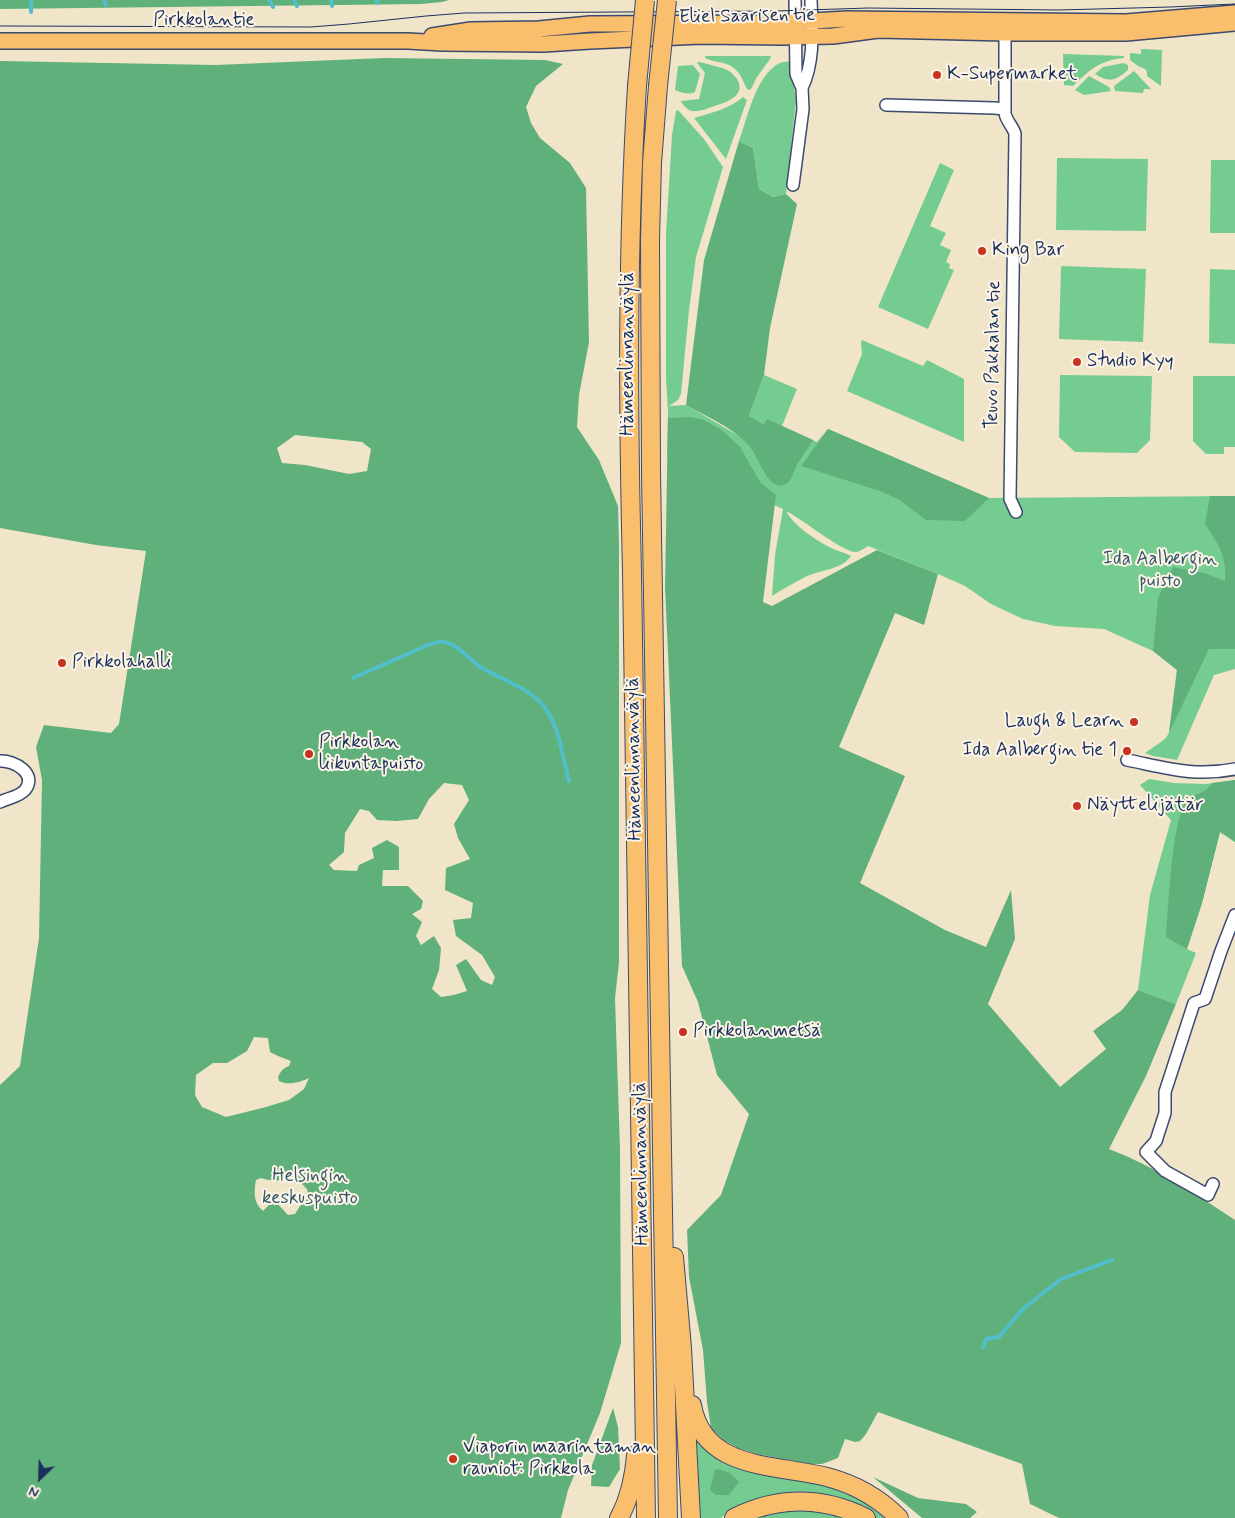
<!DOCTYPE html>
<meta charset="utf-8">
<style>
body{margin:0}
#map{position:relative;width:1235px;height:1518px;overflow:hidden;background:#f1e5c9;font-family:Mynerve,sans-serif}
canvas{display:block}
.north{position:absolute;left:15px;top:1453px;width:50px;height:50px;-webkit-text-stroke:4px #fcf5e5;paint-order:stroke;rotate:204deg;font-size:14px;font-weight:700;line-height:20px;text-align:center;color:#1b2f5e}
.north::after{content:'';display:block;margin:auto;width:18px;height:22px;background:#1b2f5e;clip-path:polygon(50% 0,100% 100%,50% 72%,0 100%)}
</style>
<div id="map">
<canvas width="1235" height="1518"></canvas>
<div class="north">N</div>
</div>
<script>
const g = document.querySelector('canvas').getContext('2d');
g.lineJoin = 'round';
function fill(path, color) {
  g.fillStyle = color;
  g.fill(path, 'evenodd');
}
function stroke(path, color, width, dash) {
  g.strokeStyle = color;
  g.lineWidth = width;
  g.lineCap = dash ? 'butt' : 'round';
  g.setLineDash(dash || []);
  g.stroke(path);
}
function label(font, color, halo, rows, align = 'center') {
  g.font = font + ' Mynerve,sans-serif';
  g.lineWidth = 4;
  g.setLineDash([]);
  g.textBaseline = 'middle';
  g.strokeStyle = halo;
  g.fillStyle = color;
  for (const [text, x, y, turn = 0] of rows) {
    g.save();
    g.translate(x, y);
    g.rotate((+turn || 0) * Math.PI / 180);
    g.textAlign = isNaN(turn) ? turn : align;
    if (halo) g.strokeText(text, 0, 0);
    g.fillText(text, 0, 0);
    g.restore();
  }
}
fill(new Path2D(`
 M1141,49l21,1 -1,36 -14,-10v-4l-2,-3 -7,-3 -8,-6v-7l11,1z
 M1063,54h1l60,2v2c-26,3 -33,11 -51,28l-9,-1z
 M706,56h65l-1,3 -13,18 -6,12 -3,1c-4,-5 -5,-12 -10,-18 -10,-12 -21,-8 -33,-14v-1z
 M790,61l6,39 -10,94 -13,3 -14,-8 -6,-41 -14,-7c8,-22 16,-61 36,-75 4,-4 9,-4 15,-5z
 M699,62c8,2 18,4 26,7 5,2 9,6 12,10 9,15 -7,22 -19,26 -7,2 -15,6 -22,6 -7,1 -12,-4 -15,-10l18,-2 6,-26 -8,-10z
 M1123,63l5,2v5c-13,11 -18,13 -33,4l8,-7z
 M693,65l7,9 -5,18c-5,3 -14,1 -20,-2l3,-24z
 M1134,71l17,18h-7l-1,4 -28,-2 -1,-5z
 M1089,76l20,11 2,4 -27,4 -9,-5z
 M743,97l4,3 -21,59 -32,-41c17,-5 35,-9 49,-21z
 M678,110l26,29 19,28 -27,90 -7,53 -8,84 -3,6 -9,6 17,-1 55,32 23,-13 -15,-8 15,-41 33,14 -15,37 35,16 11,-13 161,69 246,-2v173l-21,6 -37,85 -24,-4 -8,-3 20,-14 4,-6 8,-63 -24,-19 -49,-22 -49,-3 -32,-7 -32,-15 -26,-18 -27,-12 -70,-28c-3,2 -8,5 -11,6 -13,2 -57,-35 -71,-41 8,15 27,27 43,36 7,4 15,5 22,9 -8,13 -30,14 -44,20 -12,6 -24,13 -35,20l3,-41 8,-46 -116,-51 1,-47 -2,-32v-146l6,-98 4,-24z
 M1057,158l91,1 -2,72 -90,-1z
 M1211,160h24v73h-25z
 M940,163l14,7 -24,56 16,7 -6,12 11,5 -5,12 4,2 -1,4 5,2 -26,59 -50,-22z
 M1061,266l85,3 -3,73 -84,-3z
 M1210,269l25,1v74l-26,-1z
 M862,340l61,26 4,-6 37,19v63l-117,-51 15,-37 -1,-11z
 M1060,375l92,1 -2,64 -13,13 -62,-1 -16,-15z
 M1193,376h42v71h-11v7h-18l-13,-13z
 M1149,779l25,4 32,1 29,-4v62l-15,-10 -18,71 -15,46 9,4 -20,51 -38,-14 12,-95 21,-75 -31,-35z
 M694,1433l103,45 53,14 41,26h-16l-21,-11 -124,3 -9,8h-23z
 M807,1509l41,9h-99l22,-7z`), '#75cc91');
fill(new Path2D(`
 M0,0h449l-7,2 -21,2 -421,5z
 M384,58l161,2 18,4 -27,22 -10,21 5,16 9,15 30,25 16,25 3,154 -10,53 -2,32 22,33 19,46 1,40v416l-4,36 5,151 1,194 -21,70 -32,77 -7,28h-561v-433l20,-19 19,-128 3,-158 -6,-33 8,-22 67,8 8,-9 27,-173 -50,-6 -96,-17v-467l215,4zM295,435l67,7 9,7 -4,22 -18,3 -44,-9 -23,-2 -5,-15zM444,783l18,2 7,15 -15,24 4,14 12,21 -24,9 -1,22 28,13 -2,15 -18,2 3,16 26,19 13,22 -3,8 -11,-5 -15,-21 -10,6 11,26 -13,4 -13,2 -9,-8 7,-19 2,-22 -7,-12 -13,9 -5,-9 6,-14 -10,-8 9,-5 2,-8 -15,-15h-26l1,-16h16v-23l-12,-7 -15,8 2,10 -15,7 -2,6 -23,-1 -5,-5 15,-13 1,-19 15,-24 9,2 8,9 19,1 22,-2 11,-20zM254,1037l14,1 2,14 8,4 13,5 -2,5c-6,2 -8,5 -11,11l1,4c9,5 22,1 30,-3l-5,11 -15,11 -23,7 -40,10 -24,-10 -7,-12 1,-20 17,-12h14l20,-12zM294,1176l13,13 2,8 -9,9 -5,8 -7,1 -12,-13 -5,1 -8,8c-10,-8 -9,-20 -7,-31l5,-2c11,4 22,3 33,-2z
 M739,141l14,7 6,41 14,8 13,-3 11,10 -27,124 -6,47 -15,41 15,8 3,-5 46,21c-5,8 -10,15 -15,23 -3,5 -5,12 -8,17 -2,2 -3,4 -6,5 -16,6 -26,-29 -34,-38 -14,-18 -43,-30 -64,-42l18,-145z
 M689,417l15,3 18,10 18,17 20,35 16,13 -13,107 9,4 105,-56 61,24 -14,51 -29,-12 -56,134 66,29 -45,107 85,47 41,17 25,-57 4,49 -27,65 72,83 46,-38 -13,-18 29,-21 16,-20 38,14 -30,72 -37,73c47,18 84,43 126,71v298h-176l-29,-14 -8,-40 -144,-52 -12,22 -6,7 -5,1 -10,-3 -7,19 -16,6h-13l-52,-10 -19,-6 -14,-8 -13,-12 -4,-26 -4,-52 -14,-73 -2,-47 34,-35 28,-81 -32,-39 -19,-73 -16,-36 -17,-379 3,-169z
 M828,429l161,69 -24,23 -39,-1 -28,-21 -18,-8 -79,-25z
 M1210,496h25v153h-26l-40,84 8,-63 -24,-19 5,-53 15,-31 31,6 21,8c2,-26 -7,-37 -20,-57z
 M1235,780v62l-15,-10 -18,71 -15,46 -21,-12c2,-25 6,-121 21,-137 4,-5 12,-5 17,-9 3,-1 6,-5 8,-8z
 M613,1408l5,19 2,42 -11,18 -18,-1 1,-21z
 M719,1469l11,4 9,9 -10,13h-13l-6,-5 5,-20z
 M873,1477l45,21 48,6 11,8 -7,6h-48z`), '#60b07b');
stroke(new Path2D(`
 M104,0l2,5
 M269,0l4,7
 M294,0l3,6
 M331,0l1,6
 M376,0l2,3
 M31,12v-12
 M353,678l77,-34c6,-1 12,-4 18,-1 12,4 21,16 31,23 23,15 53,21 69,46 12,20 15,47 21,69
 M983,1348l3,-9 13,-2 24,-28 38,-30 51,-19`), '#51bfc9', 4);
const minor = new Path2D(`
 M1005,25v88c1,8 8,13 10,21l-5,365 6,13
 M802,88c13,-27 10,-59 9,-88
 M886,105l108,3 11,1
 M793,185l10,-76 -1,-21 -6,-14 -1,-74
 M1127,760c40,8 67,17 108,9
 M0,761c14,-1 38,13 25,29 -6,7 -17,8 -25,12
 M1213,1184l-5,11 -43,-24 -19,-19 10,-11 9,-28v-21l29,-89 11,-4 16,-48 14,-36`);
const major = new Path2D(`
 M432,36l39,-6 68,-1 51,-5 186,-1 71,-4 279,3 109,-9
 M0,41h408l34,2 102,1 46,-3 111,-5 81,1 51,-1 45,-6 127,3h121l109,-10`);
const highway = new Path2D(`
 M637,86c-10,161 -9,323 -5,485l14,947
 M658,86l-6,77 -2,77 1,232 17,1046
 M674,1257l8,91 9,170
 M692,1405c11,66 85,59 135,72 27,7 52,21 72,41
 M619,1518c11,-20 15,-40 17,-63
 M734,1518c43,-22 89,-22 132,0`);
stroke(minor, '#3b4a6e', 14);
stroke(major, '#3b4a6e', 18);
stroke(highway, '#3b4a6e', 20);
stroke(minor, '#fff', 11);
stroke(major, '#f9bf6d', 15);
stroke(highway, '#f9bf6d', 18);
stroke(new Path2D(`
 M0,26l311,1c51,-3 102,-11 153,-14l313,-2 91,-3 191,2 111,-3 65,-3`), '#1b2f5e', 1);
const highwayBridge = new Path2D(`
 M637,86l8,-86
 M658,86l9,-86`);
stroke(highwayBridge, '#3b4a6e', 20, []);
stroke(highwayBridge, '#f9bf6d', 18);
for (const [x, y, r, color] of [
 [937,75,5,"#c8321e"],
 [982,251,5,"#c8321e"],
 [1077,362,5,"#c8321e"],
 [62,663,5,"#c8321e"],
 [1134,722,5,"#c8321e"],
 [1127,751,5,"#c8321e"],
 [309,754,5,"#c8321e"],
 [1077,806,5,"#c8321e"],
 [683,1032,5,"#c8321e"],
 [453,1459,5,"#c8321e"]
]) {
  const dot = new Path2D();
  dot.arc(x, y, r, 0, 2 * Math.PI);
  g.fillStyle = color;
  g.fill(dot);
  stroke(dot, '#fcf5e5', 2);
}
label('19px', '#1b2f5e', '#fcf5e5', [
 ["Eliel Saarisen tie",747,17,-1],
 ["Pirkkolantie",204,21],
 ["Hämeenlinnanväylä",629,354,-90],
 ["Teuvo Pakkalan tie",994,355,-89],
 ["Hämeenlinnanväylä",635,759,-91],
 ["Hämeenlinnanväylä",642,1164,-91]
]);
label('19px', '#1b2f5e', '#fcf5e5', [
 ["K-Supermarket",947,75],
 ["King Bar",992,251],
 ["Studio Kyy",1087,362],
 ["Pirkkolahalli",72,663],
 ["Laugh & Learn",1124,722,"right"],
 ["Pirkkolan",319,743],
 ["liikuntapuisto",319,765],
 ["Ida Aalbergin tie 1",1117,751,"right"],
 ["Näyttelijätär",1087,806],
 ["Pirkkolanmetsä",693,1032],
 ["Viaporin maarintaman",463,1448],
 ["rauniot: Pirkkola",463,1470]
], 'left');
label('19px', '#32566b', '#fcf5e5', [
 ["Ida Aalbergin",1160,560],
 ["puisto",1160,582],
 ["Helsingin",310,1177],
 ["keskuspuisto",310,1199]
]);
</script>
